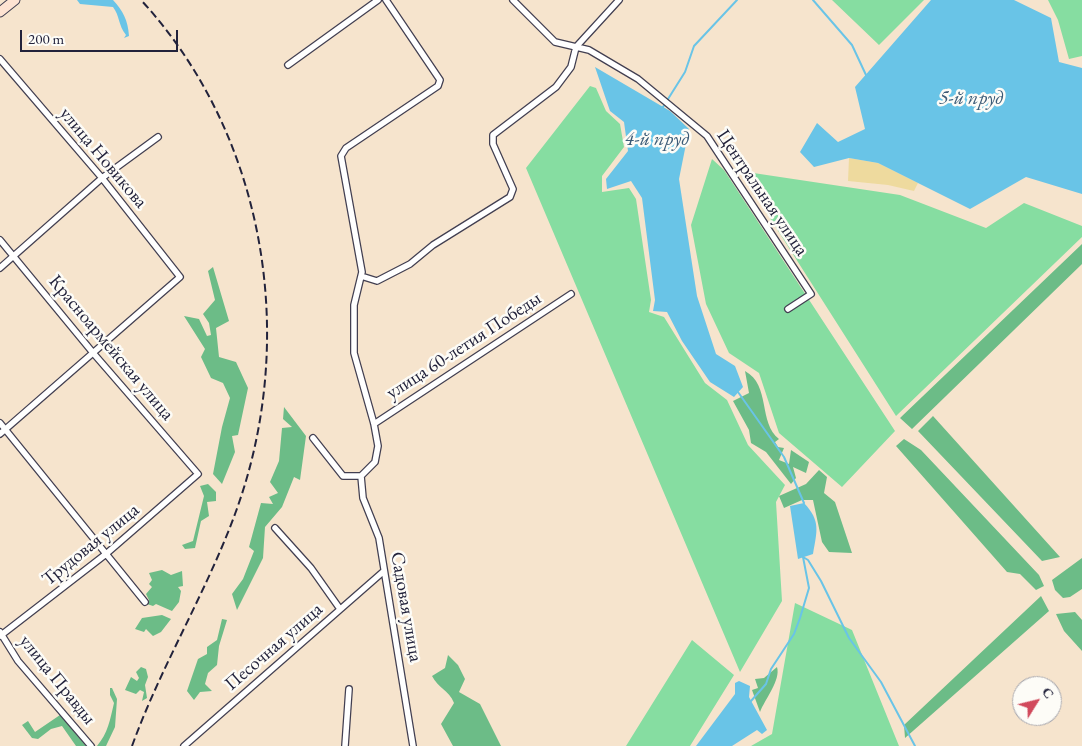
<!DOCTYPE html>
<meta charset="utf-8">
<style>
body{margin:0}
#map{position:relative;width:1082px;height:746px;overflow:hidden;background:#f6e4cd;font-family:"EB Garamond",serif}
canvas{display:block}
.north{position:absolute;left:1012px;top:676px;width:50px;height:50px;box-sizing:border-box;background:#fdfcf7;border:1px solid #a5a5ac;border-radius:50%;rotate:54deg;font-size:14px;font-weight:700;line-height:20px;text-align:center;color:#22223b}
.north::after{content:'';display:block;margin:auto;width:18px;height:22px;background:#d1495b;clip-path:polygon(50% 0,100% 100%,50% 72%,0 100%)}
.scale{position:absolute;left:20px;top:30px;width:158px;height:22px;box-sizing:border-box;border:2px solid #22223b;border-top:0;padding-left:6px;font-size:15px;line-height:18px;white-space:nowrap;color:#22223b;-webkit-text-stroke:4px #fdfcf7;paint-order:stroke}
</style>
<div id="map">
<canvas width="1082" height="746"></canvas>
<div class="north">С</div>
<div class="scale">200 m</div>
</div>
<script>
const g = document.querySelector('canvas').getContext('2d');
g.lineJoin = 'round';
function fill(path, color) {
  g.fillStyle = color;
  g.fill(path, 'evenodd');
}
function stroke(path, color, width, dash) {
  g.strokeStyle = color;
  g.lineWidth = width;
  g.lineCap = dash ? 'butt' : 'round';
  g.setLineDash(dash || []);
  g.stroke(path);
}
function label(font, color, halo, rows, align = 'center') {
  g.font = font + ' "EB Garamond",serif';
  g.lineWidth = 5;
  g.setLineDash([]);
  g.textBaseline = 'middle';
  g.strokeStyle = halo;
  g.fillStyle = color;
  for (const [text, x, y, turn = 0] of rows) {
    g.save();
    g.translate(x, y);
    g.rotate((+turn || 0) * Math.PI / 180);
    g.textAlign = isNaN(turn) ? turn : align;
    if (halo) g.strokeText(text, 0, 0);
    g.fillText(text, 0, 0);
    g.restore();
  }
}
fill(new Path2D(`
 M832,0h92l-45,45z
 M1048,0h34v56l-13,3 -11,-39z
 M590,86l6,2 10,23 14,13 4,23 -22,29v16l27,-4 7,11 15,101 -2,12 15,5 41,66 22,17 21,45 37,40 -9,17 6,99 -42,71 -214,-504z
 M712,159l12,11 171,261 -53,56 -63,-54 -20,-60 -30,-20 -23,-49 -15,-79z
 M740,171l160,24 86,33 38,-25 58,23v11l-186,179z
 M795,603l57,27 47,116h-148l21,-12z
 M692,640l42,35 -44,71h-64z`), '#86dda1');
fill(new Path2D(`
 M1082,244v20l-170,165 -12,-11z
 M213,267l16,54 -13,7 3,29 17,5 12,26 -10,47 -6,1 3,16 -13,32 -9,-10 9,-47 8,-29 -7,-15 -12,-5 -10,-21 4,-8 -21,-33 15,3 8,17 4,-1 -2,-12 -6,-9 12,-14 -7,-29z
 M745,371c26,14 13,52 34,68l-4,3 3,5 6,1 -5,12 10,4 2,-14 18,12 -3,11 -13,-6 3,11 -5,6 -25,-32 -15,-9 -2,-13 -16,-29 16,-8z
 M284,407l22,29 -6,44 -6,-3 -12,30 -17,20 -2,31 -26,52 -5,-16 11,-15 11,-28 -5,-4 12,-44 12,1 -4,-7 9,-4 -8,-11 9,-21 3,-33 10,-1 -9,-8z
 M933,416l127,141 -18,4 -124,-130z
 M904,439l17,11 118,125 5,11 -8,4 -16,-16 -13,-2 -111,-126z
 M819,470l8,7 -3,16 11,9 17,51 -23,-1 -7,-10 -9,-42h-11l-18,8 -5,-12 27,-12z
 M208,484l8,8v9l-9,1 2,14 -8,5 -6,27 -10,1 -3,-4 11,-4 11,-45 -4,-10z
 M1082,558v31l-12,8 -7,1 -8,-8 -3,-10z
 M162,570l9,5 11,-4 1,15 -5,1 3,4 -2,11 -7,9 -16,-7 -3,2 -6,-2 2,-4 -3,-6 6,-7 -3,-3 3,-4 -3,-7z
 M1041,596l8,15 -144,127 -1,-13z
 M1075,612l7,8v31l-18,-20 -8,-17z
 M162,615l9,4 -10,13 -8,4 -7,-7 -2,3 -9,-3 7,-11z
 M222,619l5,1 -8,26 -2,19 -9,8 -3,11 7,7 -12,1 -6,8 -7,-9 11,-32 9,-5v-7l10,-7z
 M448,655l10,10 7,14 -6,13 21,12 21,42h-48l-12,-22 13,-21c-5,-13 -16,-15 -22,-27l13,-8z
 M141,667l5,2 2,8 -3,8 2,13 -5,3 2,-9 -4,-2 -4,4 -11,-4 6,-13 6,4 2,-3 -3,-6z
 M777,667c4,13 -12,32 -17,45l-8,-22 6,-2 -3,-9 9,-1z
 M110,688h2l5,11 -2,28 -9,19h-9c11,-13 13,-26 17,-43l-4,-8z
 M60,715l26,31h-10l-14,-20 -11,3 -13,10 -6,-1 -10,-13 6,-4 7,11z`), '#6cbc87');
fill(new Path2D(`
 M849,158l29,5 40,20 -4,8 -26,-6 -40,-4z`), '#eeda9e');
fill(new Path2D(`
 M77,0h36c10,11 15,20 16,36l-5,2 2,-3c-8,-10 -6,-19 -13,-28l-33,-3z
 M931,0h83l37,18 8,44 23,6v126l-56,-17 -56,32 -92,-46 -29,-5 -35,9 -14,-15 17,-29 21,19 27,-13 -10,-42z
 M595,67l75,44 19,18 -10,50 18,117 19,58 19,12 8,21 -9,10 -24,-15 -28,-41 -15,-29 -14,-1 2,-11 -13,-102 -11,-17 -24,8 -1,-10 22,-28 -4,-29 -14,-11z
 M804,503c17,18 13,28 9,51l-15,5 -8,-53z
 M739,681l11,5 -1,11 18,33 -5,4 -5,-4 -25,16h-36l39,-52v-11z`), '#69c4e7');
stroke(new Path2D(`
 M813,0l39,45 14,30
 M663,107l22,-35 9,-26 43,-46
 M738,392l46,65 20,46
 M803,557l5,3 13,21 28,57 32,44 34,64
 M751,701l15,-17 5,-15 23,-35 6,-16 9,-30 -6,-31`), '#69c4e7', 2);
const minor = new Path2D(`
 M513,0l42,42 34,8 49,29 69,57 104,158 -23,15
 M0,59l102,119 78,99 -180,157
 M288,65l90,-65
 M0,240l94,114 104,120 -92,80 -106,82
 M0,268l102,-90 56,-41
 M361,276l16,5 33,-17 23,-19 77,-48 3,-8 -20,-45v-9l63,-48 15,-20 5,-20 43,-47
 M0,423l145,179
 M374,424l197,-130
 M313,438l30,38h18l14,-14 3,-16 -4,-22 -20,-71v-48l8,-33 -21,-116 5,-8 92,-62 2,-6 -54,-80
 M361,476l2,22 16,40 34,208
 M275,528l36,40 29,41
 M0,632l18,29 73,85
 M184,746l200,-175
 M345,746l4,-57`);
const secondary = new Path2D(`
 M0,12l15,-12`);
stroke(minor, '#423f51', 8);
stroke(secondary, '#423f51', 11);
stroke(minor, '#fff', 5.5);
stroke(secondary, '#fee3d2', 9);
stroke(new Path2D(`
 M132,746c29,-80 74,-153 103,-232 64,-173 32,-377 -94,-514`), '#22223b', 2, [8, 4]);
label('19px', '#22223b', '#fdfcf7', [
 ["улица Новикова",103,158,50],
 ["Центральная улица",762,193,56],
 ["улица 60-летия Победы",464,346,-33],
 ["Красноармейская улица",111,348,50],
 ["Трудовая улица",91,545,-39],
 ["Садовая улица",406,607,80],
 ["Песочная улица",274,647,-41],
 ["улица Правды",57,680,51]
]);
label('italic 20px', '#3b5b77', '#fdfcf7', [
 ["5-й пруд",971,99],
 ["4-й пруд",657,140]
]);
</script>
